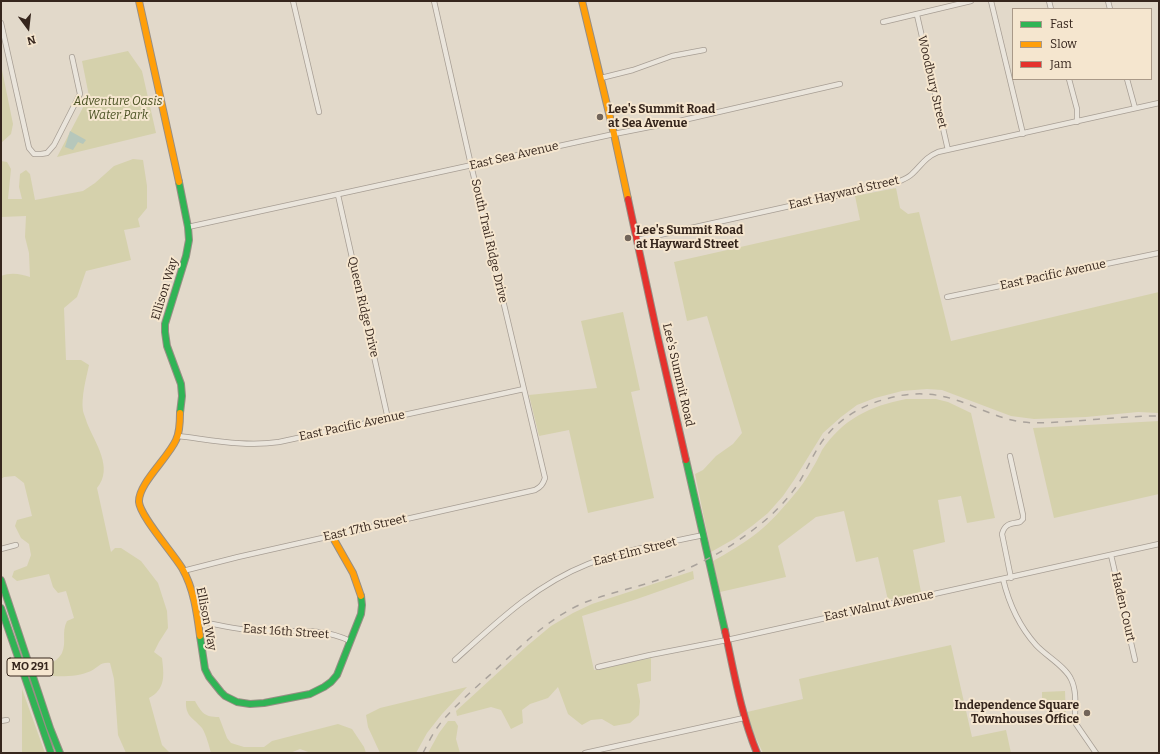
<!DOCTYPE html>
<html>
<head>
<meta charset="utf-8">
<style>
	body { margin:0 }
	#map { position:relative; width:1160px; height:754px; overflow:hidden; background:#e2d9ca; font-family:Bitter,serif }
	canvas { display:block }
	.frame { position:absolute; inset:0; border:2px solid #36261d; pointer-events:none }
	.legend { position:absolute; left:1012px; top:8px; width:140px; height:72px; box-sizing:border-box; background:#f5e6cf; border:1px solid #a99988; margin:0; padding:5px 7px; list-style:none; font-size:12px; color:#36261d }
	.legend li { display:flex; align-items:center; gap:8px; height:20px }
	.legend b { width:20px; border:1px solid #a99988 }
	.north { position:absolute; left:8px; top:8px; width:40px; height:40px; -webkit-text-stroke:3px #f5e6cf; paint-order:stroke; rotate:165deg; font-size:11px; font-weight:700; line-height:16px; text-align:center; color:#36261d }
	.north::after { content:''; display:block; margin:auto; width:14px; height:18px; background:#36261d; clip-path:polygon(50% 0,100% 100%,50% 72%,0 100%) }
</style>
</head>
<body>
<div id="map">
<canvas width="1160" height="754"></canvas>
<div class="frame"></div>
<ul class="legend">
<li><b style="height:5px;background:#30b455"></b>Fast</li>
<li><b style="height:5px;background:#ff9f0a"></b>Slow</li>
<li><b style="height:5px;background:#e5322d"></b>Jam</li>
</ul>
<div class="north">N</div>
</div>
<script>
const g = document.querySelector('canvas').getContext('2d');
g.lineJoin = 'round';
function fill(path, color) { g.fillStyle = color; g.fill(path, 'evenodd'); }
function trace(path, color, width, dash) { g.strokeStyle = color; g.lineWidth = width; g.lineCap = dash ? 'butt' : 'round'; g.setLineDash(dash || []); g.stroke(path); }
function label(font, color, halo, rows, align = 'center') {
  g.font = font + ' Bitter,serif'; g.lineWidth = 4; g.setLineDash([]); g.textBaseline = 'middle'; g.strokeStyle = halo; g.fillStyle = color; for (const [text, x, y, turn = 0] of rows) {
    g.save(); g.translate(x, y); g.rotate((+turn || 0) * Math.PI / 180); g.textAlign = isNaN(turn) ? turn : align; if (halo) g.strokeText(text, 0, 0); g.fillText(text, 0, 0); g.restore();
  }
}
const green = new Path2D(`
	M128,51L142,71L156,133L57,157L89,96L82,61Z
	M1,65L13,124L11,134L1,143Z
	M133,159L143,160L147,186V208L138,219L140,227L124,230L131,260L86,271L77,297L64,308L66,360H81L89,365C86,379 81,397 83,411C84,415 86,419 87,423C95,443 114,468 97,488L111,552L115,548H121L141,561L158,583L167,611L168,628L159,642L154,652L162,658C164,675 166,689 149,698L162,745L170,753H126L118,735L114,679L110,663C100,662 99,667 91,671C80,676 64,677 53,676L51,664C55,661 60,657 62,653C67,641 61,633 67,621L74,618L66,591L58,593L53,587L49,574L17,581L12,577L14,571L27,566L31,555L29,544L21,538L15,526L17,520L32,516L24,483L15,476L4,477L1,479V276C11,272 21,274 30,277L29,253L25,237L26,216L1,217V161L7,162L11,169L8,199H22L19,187L20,174L26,170L30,174L35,200L83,191L95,183L114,166Z
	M896,188L900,208L908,214L919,212L951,341L1159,292V413L1138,412L1086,417L1034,419L1011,416L942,390L927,389L902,391L875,398L857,405L841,417L823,433L794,480L783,496L768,513L752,526L734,539L711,552L695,474L703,470L716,456L733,444L742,433L707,316L687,321L674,262L860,220L855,196Z
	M623,312L640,390L631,392L654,498L588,513L569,430L539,436L529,395L597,388L581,321Z
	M906,399H936L948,402L971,413L995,518L967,523L961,496L938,500L945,542L913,550L921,592L888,600L878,557L856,562L844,511L816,517L778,546L786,577L720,592L713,561C729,552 743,544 757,533C770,523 782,509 793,496C800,488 807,478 812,469C816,463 819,456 822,450C843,419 870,406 906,399Z
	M1159,421V494L1054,518L1033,428Z
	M693,571L694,579L637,599L582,616L594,670L651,658V681L637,684L640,701L639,715L630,723L614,726L602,719L591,720L582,725L568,714L558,687L548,698L530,704L522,710L523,723L511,729L501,710L491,707L457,716L456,711L527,646L551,626L573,613L592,604Z
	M951,645L972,737L1006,730L1011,753H763L754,734L747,712L803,699L799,679Z
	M467,687L442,714L427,733L416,753H380L368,727L366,715L380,708Z
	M22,689L45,753H22Z
	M1065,691L1066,717H1059V706L1042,707V692Z
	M186,701H195C202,713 204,717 219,717L227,738L231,743L244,747H264L272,741L338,724L352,729L364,747L366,753H311L300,749L290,753H211C209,746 206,734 202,728C194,718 185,717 186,701Z
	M448,721H455L458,726L456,739L460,753H428L439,733Z`);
const water = new Path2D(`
	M70,131L86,140L83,144L78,142L73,150L65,147Z`);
const street = new Path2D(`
	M293,1L319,112
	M991,1L1023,134
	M1049,1L1051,9
	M1108,1L1110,9
	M917,15L948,150
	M883,22L971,1
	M1,23L29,148L34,154H41L47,153L54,145L80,94L72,57
	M601,78L633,70L672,56L704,50
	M1069,79L1077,109V122
	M1127,79L1135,108
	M338,195L388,419
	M188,227L614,134L675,122L840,84
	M637,240L898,182C902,180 908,178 912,174C922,165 924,158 938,152L1159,103
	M947,297L1159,253
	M178,436C212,440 245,447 279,442L524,389
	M1010,456L1023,515V519L1020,522C1011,524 1005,523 1002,534L1011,578
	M1,549L16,545
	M1111,555L1135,660
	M183,571L238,557L535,490C541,487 543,484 545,478L471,165L434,1
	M1003,579C1009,604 1019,626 1036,645C1046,656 1065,666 1071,679C1077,691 1075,706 1075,719L1076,724L1096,753
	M198,621C218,625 238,630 259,631C291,633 320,626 350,641
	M455,660C497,622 535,585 588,564C624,550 666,543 703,535
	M598,667L650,655L727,640L1159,544
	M1,721L7,720
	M585,753L744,718`);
const fast = new Path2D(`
	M179,182L188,227L189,240L186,256L165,324V332L167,346L181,384L182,396L180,413
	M686,460L725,631
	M1,580L50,728L60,753
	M1,608L51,753
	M200,636L205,669L209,677L221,692L225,696L237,702L250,704L264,703L310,694L324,687L331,682L337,675L361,614L362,605L361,596`);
const slow = new Path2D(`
	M139,1L179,182
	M582,1L614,134L628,199
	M180,413C180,422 180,432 176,440C168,458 138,484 139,502C140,516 173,553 182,568C194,589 197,613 200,636
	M332,536L353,573L361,596`);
const jam = new Path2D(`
	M628,199L658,338L686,460
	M725,631C734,672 741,714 757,753`);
const rail = new Path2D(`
	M423,753C429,741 435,729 444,719C458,703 475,688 491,674C520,647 549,617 586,602C609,593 634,588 658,580C694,568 728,550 758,526C774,514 789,498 800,481C807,469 812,457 819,446C834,422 859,406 886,399C909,392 933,392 956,400C978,407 999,419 1022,422C1040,424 1058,422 1075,421C1103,419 1131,416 1159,416`);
const markers = [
	[600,117,4,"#72655a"],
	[628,238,4,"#72655a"],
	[1087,713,4,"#72655a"]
];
const shields = [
	[30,667,46]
];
const shieldNames = [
	["MO 291",30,667]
];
const streetNames = [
	["Woodbury Street",932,82,77],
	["East Sea Avenue",514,156,-13],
	["East Hayward Street",844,193,-13],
	["South Trail Ridge Drive",489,241,77],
	["East Pacific Avenue",1053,275,-12],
	["Ellison Way",165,289,-73],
	["Queen Ridge Drive",363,307,77],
	["Lee's Summit Road",678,375,77],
	["East Pacific Avenue",352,426,-12],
	["East 17th Street",365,528,-13],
	["East Elm Street",635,552,-14],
	["East Walnut Avenue",879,606,-12],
	["Haden Court",1123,607,77],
	["Ellison Way",206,619,79],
	["East 16th Street",286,632,4]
];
const parkNames = [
	["Adventure Oasis",118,102],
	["Water Park",118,116]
];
const poiNames = [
	["Lee's Summit Road",608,110],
	["at Sea Avenue",608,124],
	["Lee's Summit Road",636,231],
	["at Hayward Street",636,245],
	["Independence Square",1079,706,"right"],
	["Townhouses Office",1079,720,"right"]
];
fill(green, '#d5d1ac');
fill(water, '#b6c7bb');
trace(street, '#a79e94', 6);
trace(fast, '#978e84', 8);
trace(slow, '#978e84', 8);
trace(jam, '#978e84', 8);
trace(street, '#eae5dc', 4.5);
trace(fast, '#30b455', 6);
trace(slow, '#ff9f0a', 6);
trace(jam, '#e5322d', 6);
trace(rail, '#aaa39c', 1.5, [7, 7]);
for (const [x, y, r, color] of markers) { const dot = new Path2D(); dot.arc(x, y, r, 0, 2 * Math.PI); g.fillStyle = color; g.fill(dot); trace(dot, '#f5e6cf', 1.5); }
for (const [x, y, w] of shields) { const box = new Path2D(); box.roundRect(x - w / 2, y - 9, w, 18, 3); g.fillStyle = '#f5e6cf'; g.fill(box); trace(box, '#36261d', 1); }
label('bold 11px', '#36261d', null, shieldNames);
label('12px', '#36261d', '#f5e6cf', streetNames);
label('italic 12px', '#4b5223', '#f5e6cf', parkNames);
label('bold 12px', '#36261d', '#f5e6cf', poiNames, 'left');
</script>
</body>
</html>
